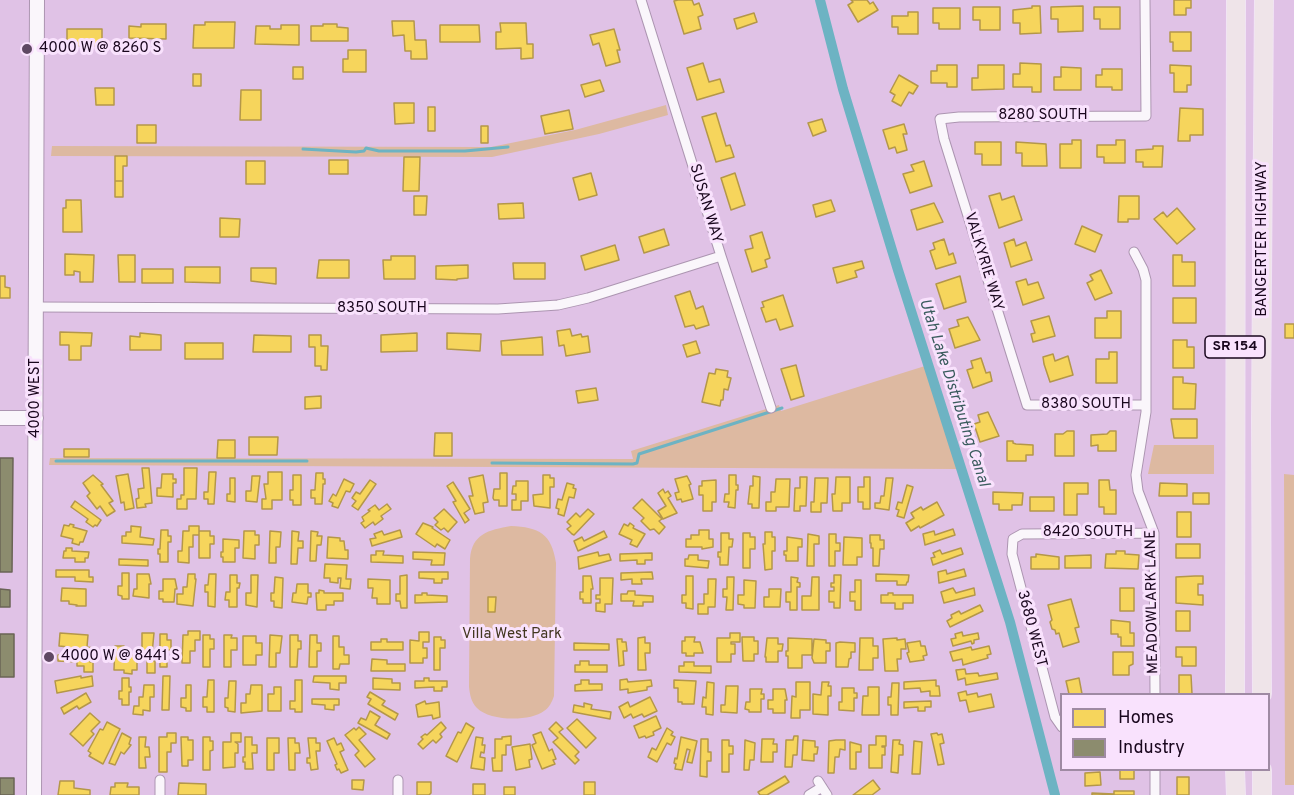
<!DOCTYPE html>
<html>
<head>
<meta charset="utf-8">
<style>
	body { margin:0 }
	#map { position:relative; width:1294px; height:795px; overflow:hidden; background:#e0c2e6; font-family:Overpass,sans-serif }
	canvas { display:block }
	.legend { position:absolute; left:1060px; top:693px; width:210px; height:78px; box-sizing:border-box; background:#f9e2fd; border:2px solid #9f8aa3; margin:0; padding:8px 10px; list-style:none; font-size:18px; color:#19061d }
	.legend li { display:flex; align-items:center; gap:12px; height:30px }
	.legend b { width:30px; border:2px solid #9f8aa3 }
</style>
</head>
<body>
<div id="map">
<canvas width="1294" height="795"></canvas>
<ul class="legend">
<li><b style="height:16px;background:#f6d55c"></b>Homes</li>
<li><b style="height:16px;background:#8c8c6e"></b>Industry</li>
</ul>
</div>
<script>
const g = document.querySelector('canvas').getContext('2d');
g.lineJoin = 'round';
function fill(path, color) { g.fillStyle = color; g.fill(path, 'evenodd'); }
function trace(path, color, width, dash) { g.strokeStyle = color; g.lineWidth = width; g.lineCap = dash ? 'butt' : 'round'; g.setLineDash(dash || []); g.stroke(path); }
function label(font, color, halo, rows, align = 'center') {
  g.font = font + ' Overpass,sans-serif'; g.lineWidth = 6; g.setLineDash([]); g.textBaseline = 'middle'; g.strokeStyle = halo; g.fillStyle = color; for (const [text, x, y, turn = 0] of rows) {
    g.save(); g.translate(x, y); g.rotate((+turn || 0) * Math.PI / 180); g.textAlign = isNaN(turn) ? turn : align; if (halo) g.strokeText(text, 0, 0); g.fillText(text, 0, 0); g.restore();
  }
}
const green = new Path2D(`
	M666,105L668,115L599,134L492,157L51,156L52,146L491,147L575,130Z
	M925,366L957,469L49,465L50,458L633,459L631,451L779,405L781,411Z
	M1154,445H1214V474H1148Z
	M1284,474L1294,475V785H1285Z
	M511,526C539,527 552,534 556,563L554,696C552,702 549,708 544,711C530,722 489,721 477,708C471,702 470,695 469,687L470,559C472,534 488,530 511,526Z`);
const homes = new Path2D(`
	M678,0H692L694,5L699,3L703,15L698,17L701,29L684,34L674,1Z
	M851,0H867L870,4L873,2L878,10L858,22L848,5L853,2Z
	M1174,0H1191V8H1186V15H1174Z
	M1032,6H1040L1041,33L1020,34V23H1013V10L1032,8Z
	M1083,6V31L1058,32V19H1051V7Z
	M973,7H1000V30H980V20H973Z
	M1094,7H1120V29H1100V19H1094Z
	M933,8H960V29H939V23H933Z
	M908,12H918V34H898V27H892V16H908Z
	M754,13L757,22L737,29L734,19Z
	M392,21H414L415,40H426L427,59H411V51H405L404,35L393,36Z
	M205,22H235L234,48H193L194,25H205Z
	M500,23H526L527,44H533V58L521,59V48L496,49V32H501Z
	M141,24H166V39L129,38V26L141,27Z
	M323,24H337V27L348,28V41H311V26H323Z
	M281,25H299V45L255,44L256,26H270V29H281Z
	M440,25H479L480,42H440Z
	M67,29H102V46H67Z
	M614,29L620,50H617L620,62L606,66L599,43L593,45L590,35Z
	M1170,32H1191V51H1173V42H1170Z
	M348,50H366V72H343V59H348Z
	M703,63L709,82L720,79L724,92L697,100L687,68Z
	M1020,63L1041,64V92H1032V87H1013V74H1020Z
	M937,65H957V87H947V83H931V71H937Z
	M978,65H1004V89L972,90V78H978Z
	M1170,65L1191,66V85H1187V92H1174V73H1170Z
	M293,67H303V79H293Z
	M1061,67L1081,68V90H1054V77H1061Z
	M1102,69H1122V90H1112V87H1096V75H1102Z
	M193,74H201V86H193Z
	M899,75L918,86L913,94L909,92L901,106L892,101L895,95L890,92Z
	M600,80L604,91L585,97L581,85Z
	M95,88H114V105H96Z
	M241,90H261V120H240Z
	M394,103H414V123L395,124Z
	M428,107H435V131H428Z
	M1180,108L1203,109V135H1190V141H1178Z
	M569,110L573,129L545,134L541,116Z
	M716,113L726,146L730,145L734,157L716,162L702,117Z
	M822,119L826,131L813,136L808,123Z
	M904,124L907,134H903L907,150L897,153L895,147L889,149L883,130Z
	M137,125H156V143H137Z
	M481,126H488V143H481Z
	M1072,140H1081V168H1060V144H1072Z
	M1116,140H1125V163H1104V157H1097V145H1116Z
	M975,142H1001V165H982V154H975Z
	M1016,142L1046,144L1047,166H1022V153H1016Z
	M1153,146H1163L1162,167H1143V162H1136V150L1153,149Z
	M115,156H127V166H123V181H115Z
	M404,157H420L419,191H403Z
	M329,160H348V174H329Z
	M246,161H265V184H246Z
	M924,161L932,186L910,193L903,174L914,171L911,165Z
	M591,173L597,195L579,200L573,178Z
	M735,173L745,205L731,210L721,178Z
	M115,181H123V197H115Z
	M1000,193L1002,200L1014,196L1022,220L999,228L989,196Z
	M414,196H427L426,215H414Z
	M1119,196H1139V219H1128V222H1118Z
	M66,200H81L82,232H63V208H66Z
	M831,200L835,211L816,217L813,205Z
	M523,203L524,218L499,219L498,204Z
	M934,203L943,222L917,230L911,210Z
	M1177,208L1195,229L1177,244L1154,219L1163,212L1167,217Z
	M220,218L240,219L239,237H220Z
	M1082,226L1102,235L1095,252L1075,244Z
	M664,229L669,245L644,253L639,237Z
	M762,232L770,258L765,260L767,267L752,272L745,250L753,248L750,236Z
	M944,239L949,255L953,253L956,263L936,269L930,251L935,249L933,243Z
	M1014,239L1016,246L1026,242L1032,260L1011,267L1004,243Z
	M615,245L619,260L585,270L581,256Z
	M65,254L94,255L93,282H80V272L74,271V275H65Z
	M118,255H135V282H119Z
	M1173,255H1182V262H1195V286H1173Z
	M391,256H415V279H384L383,260H391Z
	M319,260H349V278H317Z
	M862,261L864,268L855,271L857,277L837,283L833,268Z
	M513,263H545V279H514Z
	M468,265V278L457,279V280L436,279V266Z
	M185,267H220V283L185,282Z
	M251,268H276V284L251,281Z
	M142,269H173V283H142Z
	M1101,270L1112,293L1095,300L1087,283L1093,280L1090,275Z
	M0,276H5V287L10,288V298H0Z
	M960,276L966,302L944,309L936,284Z
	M1026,279L1028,285L1038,282L1044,298L1023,305L1016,282Z
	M690,291L696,309L703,306L709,325L696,329L694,325L685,327L675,296Z
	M783,295L793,326L780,330L776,319L766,322L761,308L764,307L762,302Z
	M1173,298H1196V323H1173Z
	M1107,311H1121V338H1095V318H1107Z
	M1049,316L1055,336L1033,342L1031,334L1035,333L1031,321Z
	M968,317L980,340L955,348L949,329L959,326L957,320Z
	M1285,324H1294V338H1285Z
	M570,329L572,336L581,334L582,337L588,336L590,352L566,356L564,345L559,346L557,331Z
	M60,332L92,333L91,346H81V360H69V345H60Z
	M140,333L161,335V350H130V336L140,337Z
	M417,333V351L381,352V335Z
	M447,333L481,334L480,351L447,349Z
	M254,335L291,336V352H253Z
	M309,335H321V346H328L327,370H321V366H315V347H309Z
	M542,337L543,355H502L501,341Z
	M1173,340H1187V347H1194V368H1173Z
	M696,341L700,353L687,357L683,345Z
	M185,343H223V359H185Z
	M1109,352H1117V383H1096V359H1109Z
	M1053,354L1055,361L1068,356L1073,375L1050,382L1044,364L1043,357Z
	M981,358L986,373L990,372L992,381L973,388L967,370L973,368L971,361Z
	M796,365L804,396L791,400L781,369Z
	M716,369L728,371L727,377L731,378L728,390L724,389L723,400H721L720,406L702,402L709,373L715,374Z
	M1173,377H1183V383L1196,384L1195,409H1173Z
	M596,388L598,400L578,403L576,391Z
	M321,396V408L305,409V397Z
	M988,412L999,436L980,442L974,424L980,422L978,415Z
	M1171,419H1197V438H1174Z
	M1067,431H1074V456H1055V434H1063Z
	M1110,431H1116V451H1098V445L1091,446V435L1107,434Z
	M435,433H452V456H434Z
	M249,437H278L277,455H249Z
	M218,440H235V458H217Z
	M1007,441H1013V443L1016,444L1033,445V455H1026V461H1007Z
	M64,449H89V457H64Z
	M142,468H149L152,503L145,504L146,507L137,508L136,499L139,498L138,489L144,488Z
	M184,468H197L196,499H187V509H177V499H181V495H184Z
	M209,472H216L214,504H208V499H204V492H208Z
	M268,472H282V500H272V509H262V499H266L264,484H268Z
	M316,473H323V479H325V484H323L322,504H315V498H311V490H315Z
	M500,473H507V506H499V500H494L493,498L494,489H500Z
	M128,474L134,508L125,510L124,502L121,503L116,476Z
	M162,474H173V479H176V483H173V497L157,496V488H161Z
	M93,475L103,484L101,485L113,501L109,503L115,511L107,516L100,506L97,509L87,496L90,493L83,483Z
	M293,475H301V505H293V500H290V490H293Z
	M483,475L488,502L483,503L484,512L475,514L469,496H473L469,478Z
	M543,475H550V478H554V487H550V508L534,506L533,495L543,494Z
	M729,475H736V485H738V490H736L735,508L728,507L729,502H724L725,494H729Z
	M252,476H260L257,502L246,501V491H251Z
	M687,476L691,484L689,485L693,499L682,502L681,499L677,500L675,493L679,492L675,479Z
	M753,476L760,477L759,508H752V504H748L750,486H753Z
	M800,477H807L806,506H800V511H794L795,488H800Z
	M836,477H850V503H842V511H833L832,494H835Z
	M864,477H870V509H863V502H858V487H864Z
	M230,478H235V502L227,501V494H230Z
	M815,478H828L827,503H821V512H811V502H814Z
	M886,478H893L889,510L875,508V503H880L881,496H884Z
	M344,479L354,484L350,492L346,491L338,508L332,506L333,503L329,501L333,494L336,496Z
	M776,479H790L789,507H776V511H766V502H771V492H775Z
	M370,480L376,484L358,510L352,506L356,501L352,498L356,492L360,494Z
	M716,480V502H712V511H703V495H699V486H702V481Z
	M1099,480H1109L1110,490H1116V514H1104V507H1099Z
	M516,481H528V501H521V510H512V500H516V494H512L513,486H516Z
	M453,482L470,509L464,513L469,520L465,523L453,502L456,501L447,486Z
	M567,483L574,485L573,488L576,489L574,498L569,497L564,516L558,514L559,509L556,508L558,499L562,500Z
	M1064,483H1088V494H1077V515H1064Z
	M1160,483L1187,484V496H1159Z
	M907,485L913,487L904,518L897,516L899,510L896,509L898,502L902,503Z
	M663,489L665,493L668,491L671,496L668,498L677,513L663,519L658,511L666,506L658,493Z
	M993,492L1023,493L1022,505H1012V510H999V504H993Z
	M1193,493H1209V504H1193Z
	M1030,497H1054V511H1030Z
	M642,499L662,519L659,521L665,527L659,534L654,529L650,530L641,521L644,518L633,508Z
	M75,501L101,520L97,526L95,525L93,527L86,522L88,519L71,507Z
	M937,502L944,515L920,528L919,526L911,531L906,523L914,518L911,513L921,507L923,510Z
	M387,504L391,509L381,516L383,519L375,525L373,522L365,528L361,523L364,521L362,517L370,511L368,510L375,505L379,510Z
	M444,509L457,522L448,532L444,528L441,530L435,525L438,522L434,518Z
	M588,509L594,514L574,535L572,534L567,529L571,526L567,522L576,513L580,517Z
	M1177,512H1191V537H1177Z
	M423,523L433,527L432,528L450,540L445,549L437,544L435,547L416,534Z
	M630,523L634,526L633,528L645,534L637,547L630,544L632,540L619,534L624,524L628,526Z
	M70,524L74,525L73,527L87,531L83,542H80L79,545L72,543L73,539L61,536L64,525L69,526Z
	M131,526L141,527L140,537L154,539L153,545L122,543V536H126V532H131Z
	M189,526H199V535H193V547H189V563L178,562V551H182L183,531H189Z
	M953,529L955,535L925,545L923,534L934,531L935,535Z
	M161,530H168V536H171V542H168V562H160V554H158V549H160Z
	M400,530L402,537L372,546L370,539L376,538L374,534L382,531L384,535Z
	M699,530H709V539H713V547L702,549V547H686V539H691V535H699Z
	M199,531H210V536H214V544H210V558H199Z
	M244,531H255V535H259V545H255V559L243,558Z
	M270,531L281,532L280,547H276V563H269Z
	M292,531L299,532L298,541H303V548H298L297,564H291Z
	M311,531L318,532L317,536H322L321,545H317L316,561H310Z
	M604,531L607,537L578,551L574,541L582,537L584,541Z
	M765,532H772V537H775V551H772V569L765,570L763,544H765Z
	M721,533H729V539H733L732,547H729L728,565H720V557H718V552H721Z
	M743,533H750V537H755V549H750V568H743Z
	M808,534L819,536V544H814V566H807Z
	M829,534H836V543H840V551H835V566H829Z
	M870,535H880V540H884V549H880L879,566H873V548H871V543H870Z
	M328,537L340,538V541H344L345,550H348V559L327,558Z
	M787,537L802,539V547H798V561H786V555H784V551H787Z
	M844,537L862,538V557H857V565H843Z
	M223,539L239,540V548H235V562H223V557H221V552H223Z
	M1176,544H1200V558H1176Z
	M66,548H72V551L89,552L88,558H85V562H75V558H63L64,551H66Z
	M961,548L963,554L933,565L931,558L935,557L933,553L940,550L942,554Z
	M376,551H384L383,555L403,556V563L371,562V555H376Z
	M1116,551H1125V554L1139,555L1138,569L1105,568L1106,554H1116Z
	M413,552L445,553L444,565H431L432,560L413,559Z
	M598,552L599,556L609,554L611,560L579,569L578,557Z
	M652,553V560H645V564H637V560L620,561V554Z
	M1036,554L1059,557V569H1031V557H1036Z
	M689,555H698V560L709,561L708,568L685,566V559H688Z
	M1091,555V568H1065V556Z
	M119,559L148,560V566L119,565Z
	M325,564L347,565L346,579H351L350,589L340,588L341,578H338V583L330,582V578H324Z
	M964,569L966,576L939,583L938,572L946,570L947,574Z
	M56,570H89V577H93V582L75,581V577H56Z
	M419,572H448V579H442V583H434V579L419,578Z
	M652,572L653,579H641L642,584H632V579L621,580V573Z
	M122,573H129V599H122V596L118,595V586H122Z
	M137,574H149L151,584H149V598L133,596L134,589H137Z
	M188,574H195V579H196L193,606L177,604V594H183V587H187Z
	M209,574H216L215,607L208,606V592H205V585H208Z
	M876,574L909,575L908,582H907L906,585H897V581H876Z
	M230,575H237V583H240L239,588H237V607H229V600H225L226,592H230Z
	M251,575H258L257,607L246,605V593H251Z
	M407,575V608H401L400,601H396V594H400V576Z
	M834,575H841L840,608H834V602H829V591H834V587H831V583H834Z
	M583,576H591L593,589H591V603H583V599H580V592H583Z
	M686,576H693V609L686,608V603H682V595H686Z
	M1195,576H1203V584H1198V595H1203V605L1176,603V577Z
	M275,577L283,578L282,608L274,607V601H271V593H274Z
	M727,577H734L733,610H726L727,597H723V589H727Z
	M791,577L798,578L797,582L800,583V587H797V610H790V602H786V592H791Z
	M812,577H819V610H802V596H811Z
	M600,578H613L612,604H605V612L596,611V603H600V599H596V595H600Z
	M163,579H175L177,589H175L174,602H163V599H159V591H163Z
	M368,579L390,580V604H377V598H372L373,588H368Z
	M708,579H716L715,607H708V614H698V604H704V594H708Z
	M744,580L756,581L755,608H744V605L738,604V595H744Z
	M855,580H861V610H855V601H850V592H855Z
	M297,584H308V593H311V597H308L307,604L292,602L293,593H296Z
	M62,588L86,589V606H76L77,605L69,604V601H61Z
	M953,588L956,593L974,588L975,595L944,603L941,592Z
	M1120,588H1134V611H1120Z
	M769,589H781L780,607H764V597H769Z
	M319,590L324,591V593H343V601H334V605H326V610H317L316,593H319Z
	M628,591H635V595L653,596V602H643V606H633L634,601H621V594H627Z
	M422,593H427V595L447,596V602L415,603V595H422Z
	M888,593H893V595H913V603H903V609H895V603H881V595H888Z
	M488,597H496L495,612H488Z
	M1071,599L1079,627L1075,628L1079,642L1063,647L1059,633L1056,634L1055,630L1052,629L1050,622L1052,620L1048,605Z
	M980,605L983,611L950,627L947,621L952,618L951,615L959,611L961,614Z
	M1176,611H1190V631H1176Z
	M1111,620L1130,622V633H1134V646H1121V637H1118V634H1111Z
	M188,631H200V640H195V651H190V663H182L183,635H188Z
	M419,632H429V642H423V648H427V658H423V663H410V640L419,641Z
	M962,632L963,636L978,633L979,639L974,640V643L972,644L971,641L953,646L951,639L956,638L955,634Z
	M60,633L88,635L87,647L93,648V652L69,651V647L59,646Z
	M142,633H154L152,654H149V651H142Z
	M730,633H740V642H731V644H735V654H731V662H717V638H730Z
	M160,634H167V640H171V650H167V667H160Z
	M203,635H210V639H214V649H210V667H203Z
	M224,635H232L231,638H237V650H231V667H224Z
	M270,635L282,636L280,653H276V667H269Z
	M290,635H298V641H301V649H298L297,667H290Z
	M310,635H317V643H321V651H317V667H309Z
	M243,636H256V643H262V655H256V665H243Z
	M333,636H339V647H344V655H349V664H340L339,669H333Z
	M434,637H441V640H445V648H440V670H434Z
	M645,637V643H650V653H645L646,670H638V638Z
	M685,637H695L694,642H700L703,653H694V656H686V653H682V641H685Z
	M742,637H754V641H758V654H754V661H743Z
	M767,638H778V644H783L782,651H778V662H766V657H765Z
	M788,638L812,639V655H802V668H788V656H786V651H788Z
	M860,638H873V646H878V658H873V670H859Z
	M897,638V640L905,639L906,649H901V659H897L898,671H885L883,639Z
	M381,639H387V642H403V650H371V642H381Z
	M617,639H622V642H626L627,651H623L624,665L619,666Z
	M814,639L826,640V643H830V651H826V663H814L812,658Z
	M920,641L921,646H925L927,655L923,656L924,660L910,662L907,653L909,652L907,643Z
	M840,642L855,643V652H851V658L849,659L848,667H836V643Z
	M574,643L609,644V650H574Z
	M115,646H124V655H135V659H137V670H132V674L124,673V670H114Z
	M989,646L991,654L987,655L988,658L963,665L962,659L953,661L950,652L971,647L972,650Z
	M1176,647H1196V666H1182V657H1176Z
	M1113,652H1133V664L1129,666V675H1113Z
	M58,655L90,656V662H93V672H84V666H77V662L58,661Z
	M372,659L387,660V664H405V671H371Z
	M147,661H155V673H147Z
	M580,661H589V665H607V672H575V665H580Z
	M684,662H694V666H711V673L679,672V666H684Z
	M965,669L966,674L978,673L979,676L997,673L998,679L966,685L965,678L958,680L956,670Z
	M1179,675H1191L1192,694H1179Z
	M81,676V678L92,676L93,686L57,693L55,681Z
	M163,676H170L169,710H162Z
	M314,676H346V683H339V690L330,689V683L313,682Z
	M122,678H129V687H131V692H129V705H122V699H119V691H122Z
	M373,678L392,679V683H400V690L373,689Z
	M424,678H429V681H447V687H442V691H434V687L415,688V681H424Z
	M1079,678L1082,694H1069L1066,681Z
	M627,679L628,682L651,680L652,686L647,687V690L628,693V689L620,690V680Z
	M208,680H214V712H207V707H203V697H207Z
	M295,680H302V712H295V709H290V701H295Z
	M581,680H589V684H602V690L575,691V685L581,684Z
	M674,680L696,681L694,704H682V702H678V688H674Z
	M936,680V686H939L940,696H930V691L921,692L920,688L904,689V682Z
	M229,681H236L235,712L228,711V708L225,707V698H228Z
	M707,682L714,683L713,715L706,714V707H702L703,697L706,698Z
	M796,682H810V710H800V718H791L792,696L796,697Z
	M822,682H829L828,686H831V696H828V715L813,714V694L821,695Z
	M892,683H899L898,715H891V705H888V697H891Z
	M144,685H154V697H150V711L143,710V715L133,714L134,706H139V697H143Z
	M186,685H191V711H186V708L181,707V698H186Z
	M251,685H262V711L241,713V703H246V694H250Z
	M726,686H738L737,713L721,712V705H725Z
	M274,687H281V711H268V694H274Z
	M868,687H879V715H862L863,696H868Z
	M842,688H854V693H857V698H854V711L839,710V702H842Z
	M750,689H762L761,694H764V699H761V712H749V710L745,709L746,702H750Z
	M773,689H785L787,700H785V713H773V709H768V700H773Z
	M966,691L967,695L977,693L978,697L991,694L994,707L969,712L966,700L960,701L958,693Z
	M370,692L385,701L382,705L398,714L395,720L368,704L371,699L367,697Z
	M86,693L91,702L79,709L77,706L64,714L61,708Z
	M650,697L657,711L644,717L642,714L633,718L631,714L624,718L619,707L628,702L630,707Z
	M312,699H339V705H334V710L325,709V705L312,704Z
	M425,701L426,704L439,702L440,717L433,719L432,715L418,717L416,705Z
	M931,701V707H925V711H918V707L904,708V702Z
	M584,703L592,705L591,709L611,712L610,719L573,712L574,705L584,707Z
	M370,711L380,717L375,725L390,734L387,739L358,723L361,718L366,720Z
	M90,713L100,722L91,731L94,734L83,746L70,734Z
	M656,716L661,728L653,732L654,735L646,738L645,736L639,738L634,726Z
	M577,719L596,738L586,748L567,728Z
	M107,722L120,729L103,764L89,756L91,753L88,751L100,729L103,730Z
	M441,722L446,728L440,734L442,737L436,743L433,740L423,749L418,744L423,739L421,737L425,734L427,735Z
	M556,722L563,729L559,732L579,752L575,756L579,760L575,764L553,742L558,738L549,729Z
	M466,723L474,728L457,762L446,756L458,732L461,733Z
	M359,727L366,734L359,740L375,759L365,767L355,755L359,751L345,735L354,728L356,730Z
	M667,728L673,732L671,735L675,737L671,745L667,743L657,762L648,757L652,748L656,750Z
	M541,732L549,751L552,749L556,759L553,760L555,764L542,769L532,745L536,743L533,735Z
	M122,733L131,738L129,744L131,745L124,754L121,752L115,765L109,763Z
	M167,733H176V743H171V752H167V772H159V737H167Z
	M231,733H241V742H235L238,744V753H235V767L223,768V742H231Z
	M937,733L938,735L942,734L944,743L940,744L944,764L938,765L931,734Z
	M511,736V745H506V755H502V771H493L492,758H495V739H502V737Z
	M794,736H798L797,755H793L792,767H785L786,740H793Z
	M876,736H886V746H882V747H885V755H882V768H869V745H876Z
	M139,737H146L145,747H149L150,757H145L146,768H139Z
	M181,737H188V740H193V760H188V766H182Z
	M203,737H210V741H213V750L210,751V770H203Z
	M245,737H252V745H257V753H252L253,769H245V762H243V757H245Z
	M476,737L483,738L482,745H485L484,753L481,752L480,757L485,758L484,770L471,768Z
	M681,737L697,741L692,763L687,762L690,750L687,749L682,770L675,769L676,764L674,763L675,758L677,759Z
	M267,738H279V753H274V770H267Z
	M288,738H295V743H299L300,753H295V770H289Z
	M308,738H316V743H320V751H316L318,769L311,770L310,763H307V758H310Z
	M334,738L337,745L341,743L344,750L340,752L348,770L341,773L339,769L337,770L335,765L337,764L327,741Z
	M701,739H708V752H711V761H707V777L700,776Z
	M762,739H774L773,744H777V752H773V762H761Z
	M722,740H729V746H733V754H729V772H722Z
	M745,740L755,743L754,760H750L749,770H744Z
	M803,740L815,741V747H818L817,754H814V761L802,760Z
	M836,740H845V750L840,749L839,757H835L834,773H828L829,741Z
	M893,740H900L899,744L903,745V755H899L898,773L891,772Z
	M914,741L922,742L920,774H912Z
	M850,742L861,745V752H856V769H850Z
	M530,744L532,759L529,760L530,767L516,770L512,747Z
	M1120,770H1134V779H1120Z
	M1100,772L1101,785L1085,786V773Z
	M785,776L789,782L767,795H760L758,792Z
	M1177,777H1189V795H1177Z
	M352,780H364L363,790L352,789Z
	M873,780L880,789L872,795H853Z
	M60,781H74V788L90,790V795H58Z
	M417,782H431V793L429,795H417Z
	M584,782H595V795H584Z
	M115,783H128L127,787H139V795H110L111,787H115Z
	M179,783L206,784V795H178Z
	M473,784H485V795H473Z
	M504,787H515V795H504Z
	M1114,791H1134V795H1092V793L1114,794Z`);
const industry = new Path2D(`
	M0,458H13L12,572H0Z
	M0,589L10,590V607H0Z
	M0,634H14V677H0Z
	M0,778H14V795H0Z`);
const stream = new Path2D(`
	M303,149L356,152L364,151L366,148L379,151H465L508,147
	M56,461H307
	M492,463L633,464L637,463L639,454L782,408`);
const canal = new Path2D(`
	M820,0L843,89L898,270L1010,622L1055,795`);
const street = new Path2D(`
	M641,0L721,256L771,408
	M1145,0L1146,116L959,117L940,119L944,139L1027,405H1146
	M1134,252L1143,269L1146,280V412L1136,475L1138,491L1154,533L1155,694
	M36,307L498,309L558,305L588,298L721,256
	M1062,727L1055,717L1050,698L1012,554L1013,539L1022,534L1154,533
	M1155,770V795
	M818,781L827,795
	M160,795V780
	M398,795V780
	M809,795L822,787`);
const secondary = new Path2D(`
	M0,418H36
	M34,795L37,0`);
const highway = new Path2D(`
	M1235,694L1236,0
	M1262,694L1261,420L1264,0
	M1235,770L1236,795
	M1262,770V795`);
const markers = [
	[27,49,6,"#5f4863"],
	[49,657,6,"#5f4863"]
];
const shields = [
	[1235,347,60]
];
const shieldNames = [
	["SR 154",1235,347]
];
const poiNames = [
	["4000 W @ 8260 S",39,49],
	["4000 W @ 8441 S",61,657]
];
const streetNames = [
	["8280 SOUTH",1043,116],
	["SUSAN WAY",705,204,73],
	["BANGERTER HIGHWAY",1263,239,-90],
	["VALKYRIE WAY",983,262,73],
	["8350 SOUTH",382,309],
	["4000 WEST",36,398,-90],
	["8380 SOUTH",1086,405],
	["8420 SOUTH",1088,533],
	["MEADOWLARK LANE",1153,602,-91],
	["3680 WEST",1031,629,75]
];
const parkNames = [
	["Villa West Park",512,635]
];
const waterNames = [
	["Utah Lake Distributing Canal",953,393,72]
];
fill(green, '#ddb9a1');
fill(homes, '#f6d55c');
trace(homes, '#b49749', 1.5);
fill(industry, '#8c8c6e');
trace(industry, '#6a6456', 1.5);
trace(stream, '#6db3c3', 3);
trace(canal, '#6db3c3', 10);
trace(street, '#ac95b1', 11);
trace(secondary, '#ac95b1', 16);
trace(highway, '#f1e4f4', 20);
trace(street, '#faf6fb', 9);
trace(secondary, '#faf6fb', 14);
trace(highway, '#efe4e9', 18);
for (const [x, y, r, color] of markers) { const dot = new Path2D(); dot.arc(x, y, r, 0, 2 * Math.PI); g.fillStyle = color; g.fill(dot); trace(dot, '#f9e2fd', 2); }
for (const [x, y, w] of shields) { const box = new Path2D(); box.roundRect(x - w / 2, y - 11, w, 22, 4.5); g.fillStyle = '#f9e2fd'; g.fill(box); trace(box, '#19061d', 1.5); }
label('bold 14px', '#19061d', null, shieldNames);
label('15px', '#19061d', '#f9e2fd', poiNames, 'left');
label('15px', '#19061d', '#f9e2fd', streetNames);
label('15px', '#423620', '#f9e2fd', parkNames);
label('italic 16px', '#3b5c5e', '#f9e2fd', waterNames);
</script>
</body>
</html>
